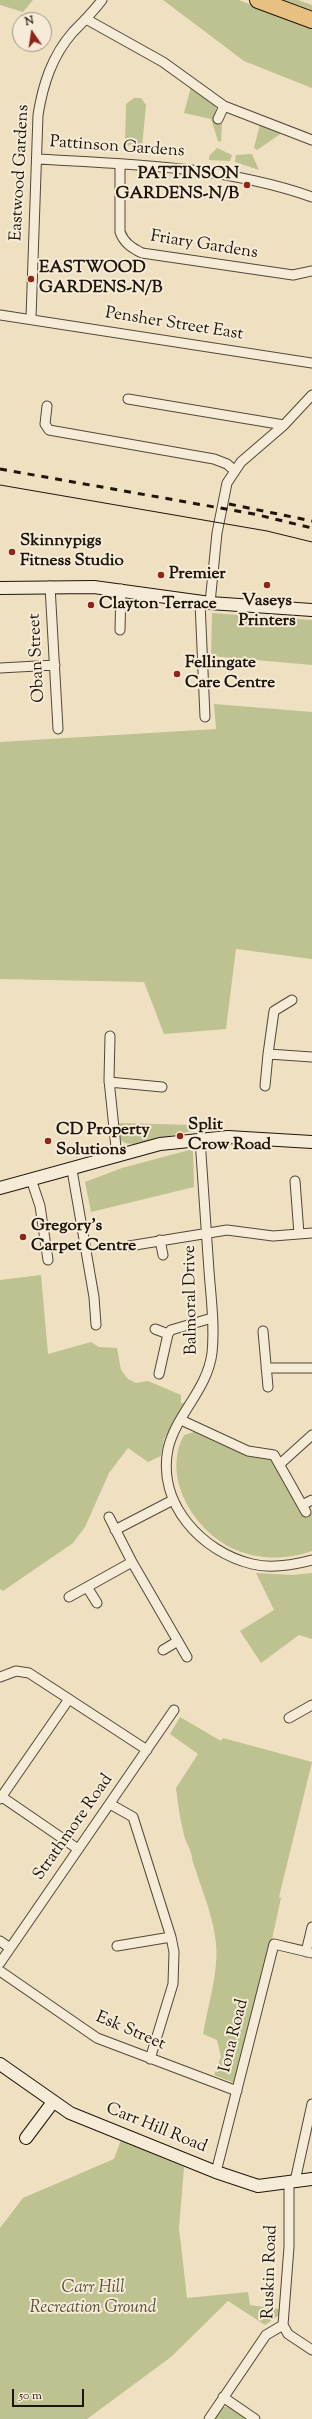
<!DOCTYPE html>
<html>
<head>
<meta charset="utf-8">
<style>
	body { margin:0 }
	#map { position:relative; width:312px; height:2419px; overflow:hidden; background:#efe0c2; font-family:"Sorts Mill Goudy",serif }
	canvas { display:block }
	.north { position:absolute; left:12px; top:12px; width:40px; height:40px; box-sizing:border-box; background:#f5ebd7; border:1px solid #9f9586; border-radius:50%; rotate:347deg; font-size:11px; font-weight:700; line-height:16px; text-align:center; color:#1e150c }
	.north::after { content:''; display:block; margin:auto; width:14px; height:18px; background:#8f2418; clip-path:polygon(50% 0,100% 100%,50% 72%,0 100%) }
	.scale { position:absolute; left:12px; top:2389px; width:72px; height:18px; box-sizing:border-box; border:2px solid #1e150c; border-top:0; padding-left:5px; font-size:12px; line-height:14px; white-space:nowrap; color:#1e150c; -webkit-text-stroke:3px #f5ebd7; paint-order:stroke }
</style>
</head>
<body>
<div id="map">
<canvas width="312" height="2419"></canvas>
<div class="north">N</div>
<div class="scale">50 m</div>
</div>
<script>
const g = document.querySelector('canvas').getContext('2d');
g.lineJoin = 'round';
function fill(path, color) { g.fillStyle = color; g.fill(path, 'evenodd'); }
function trace(path, color, width, dash) { g.strokeStyle = color; g.lineWidth = width; g.lineCap = dash ? 'butt' : 'round'; g.setLineDash(dash || []); g.stroke(path); }
function label(font, color, halo, rows, align = 'center') {
  g.font = font + ' "Sorts Mill Goudy",serif'; g.lineWidth = 4; g.setLineDash([]); g.textBaseline = 'middle'; g.strokeStyle = halo; g.fillStyle = color; for (const [text, x, y, turn = 0] of rows) {
    g.save(); g.translate(x, y); g.rotate((+turn || 0) * Math.PI / 180); g.textAlign = isNaN(turn) ? turn : align; if (halo) g.strokeText(text, 0, 0); g.fillText(text, 0, 0); g.restore();
  }
}
const green = new Path2D(`
	M0,0H33L23,12L0,5Z
	M163,0H239L312,29V88L244,61Z
	M284,0H298L312,5V11Z
	M191,87L215,103L216,110L213,119L222,123L221,142L218,141L211,119L184,113Z
	M134,98H141L146,105L142,147L125,145L126,104Z
	M260,124L282,133L257,150L254,148Z
	M217,148L232,155L230,161L209,160V156Z
	M252,154L259,170L235,162L236,155Z
	M212,613L312,620V665L211,656Z
	M214,704L312,712V959L236,949L226,1029L164,1034L144,982L0,979V742L216,729Z
	M119,1123L196,1125V1130L133,1144L125,1143L119,1139Z
	M193,1149L194,1187L91,1212L85,1182L122,1168Z
	M41,1275L48,1354L91,1342L99,1347L117,1348L121,1370L128,1379L136,1383L148,1381L181,1395V1403H187L164,1439L161,1456L148,1462L128,1448L109,1473L85,1527L73,1543L3,1591L0,1589V1280Z
	M194,1432L245,1455L272,1458L304,1516L311,1512L312,1514V1551C288,1560 258,1560 234,1549C194,1531 161,1477 184,1435Z
	M256,1573L293,1575L312,1573V1639L299,1635L261,1663L240,1631L274,1610Z
	M180,1717L221,1741L223,1738L312,1762L279,1897L281,1898L240,2085L214,2075L221,2057L217,2040L203,2034C207,2011 214,1987 216,1964C220,1929 202,1892 192,1859C192,1850 186,1844 184,1835C180,1820 178,1804 176,1788L198,1754L170,1734Z
	M121,2140L184,2167L179,2228L187,2298L248,2292L250,2305L279,2309V2315L265,2325L228,2301L171,2357L87,2419H0V2228L23,2198L114,2159Z
	M229,2406L248,2419H214L221,2408Z`);
const street = new Path2D(`
	M86,19L163,62L224,106L312,140
	M218,119L224,106
	M37,159C129,164 224,166 312,197
	M120,164V232C124,243 132,248 142,253L293,275L312,271
	M0,315L312,363
	M31,318L38,115C43,84 52,56 73,32C83,22 93,12 102,0
	M128,399L284,425
	M47,406L45,424L49,430L214,459L227,464L235,471
	M50,586L58,729
	M200,602L205,717
	M210,603L217,533L227,483L241,462L284,425L312,395
	M120,630L121,589
	M0,668L55,665
	M292,1000L274,1011L268,1054L312,1057
	M110,1036L109,1080L117,1157
	M109,1082L162,1087
	M265,1086L268,1054
	M200,1139C203,1183 206,1227 209,1271C211,1298 215,1326 212,1353C207,1391 176,1414 168,1449C157,1504 202,1552 252,1564C272,1569 293,1565 312,1560
	M72,1170L94,1297L96,1325
	M31,1179L40,1206L48,1260
	M295,1181L299,1234
	M160,1240L163,1255
	M129,1246L227,1230L273,1236L312,1233
	M155,1329L168,1334
	M263,1331L268,1387
	M266,1368H312
	M159,1374L168,1334L171,1330L212,1318
	M181,1420L248,1451L274,1455L306,1512
	M280,1464L312,1435
	M302,1505L312,1500
	M109,1517L132,1562L187,1657
	M115,1530L173,1500
	M87,1587L97,1603
	M69,1597L132,1562
	M163,1650L178,1641
	M0,1677L16,1671L29,1673L147,1750
	M289,1718L312,1705
	M2,1797L78,1849
	M0,1799L69,1699
	M110,1804L133,1817L171,1937L174,1952L173,1984L150,2059
	M0,1941L10,1948
	M117,1946L171,1937
	M306,1952L312,1927
	M0,1963L174,1710
	M0,1971L97,2038L237,2091
	M216,2172L274,1944L312,1953
	M295,2181L312,2104
	M289,2182V2247L283,2325L288,2334L312,2350
	M223,2397L255,2419
	M209,2419L266,2335L283,2325`);
const secondary = new Path2D(`
	M0,588L94,587L210,603L312,610
	M0,1188L160,1144L228,1137L312,1142
	M0,2064L70,2113L216,2172L258,2186L312,2179
	M26,2138L53,2102`);
const highway = new Path2D(`
	M258,0L312,20`);
const tram = new Path2D(`
	M0,485L267,531L312,542`);
const rail = new Path2D(`
	M0,469L254,514L312,528
	M229,504L312,521`);
const markers = [
	[247,185,4,"#8f2418"],
	[31,279,4,"#8f2418"],
	[12,552,4,"#8f2418"],
	[161,575,4,"#8f2418"],
	[267,585,4,"#8f2418"],
	[91,605,4,"#8f2418"],
	[177,674,4,"#8f2418"],
	[180,1136,4,"#8f2418"],
	[48,1141,4,"#8f2418"],
	[23,1237,4,"#8f2418"]
];
const streetNames = [
	["Pattinson Gardens",117,148,4],
	["Eastwood Gardens",21,173,-87],
	["Friary Gardens",204,246,9],
	["Pensher Street East",174,325,9],
	["Oban Street",38,658,-93],
	["Balmoral Drive",192,1300,-91],
	["Strathmore Road",74,1828,-55],
	["Esk Street",130,2032,23],
	["Iona Road",235,2036,-76],
	["Carr Hill Road",156,2129,22],
	["Ruskin Road",271,2272,-88]
];
const poiNames = [
	["PATTINSON",239,175,"right"],
	["GARDENS-N/B",239,195,"right"],
	["EASTWOOD",39,269],
	["GARDENS-N/B",39,289],
	["Skinnypigs",20,542],
	["Fitness Studio",20,562],
	["Premier",169,575],
	["Vaseys",267,602,"center"],
	["Printers",267,622,"center"],
	["Clayton Terrace",99,605],
	["Fellingate",185,664],
	["Care Centre",185,684],
	["Split",188,1126],
	["Crow Road",188,1146],
	["CD Property",56,1131],
	["Solutions",56,1151],
	["Gregory's",31,1227],
	["Carpet Centre",31,1247]
];
const parkNames = [
	["Carr Hill",93,2289],
	["Recreation Ground",93,2309]
];
fill(green, '#bec190');
trace(street, '#52483a', 11);
trace(secondary, '#1e150c', 14);
trace(highway, '#1e150c', 18);
trace(street, '#f5ebd7', 9);
trace(secondary, '#f5ebd7', 12);
trace(highway, '#e8c081', 16);
trace(tram, '#1e150c', 1);
trace(rail, '#1e150c', 3, [7, 7]);
for (const [x, y, r, color] of markers) { const dot = new Path2D(); dot.arc(x, y, r, 0, 2 * Math.PI); g.fillStyle = color; g.fill(dot); trace(dot, '#f5ebd7', 1.5); }
label('17px', '#1e150c', '#f5ebd7', streetNames);
label('bold 17px', '#1e150c', '#f5ebd7', poiNames, 'left');
label('italic 17px', '#56513a', '#f5ebd7', parkNames);
</script>
</body>
</html>
